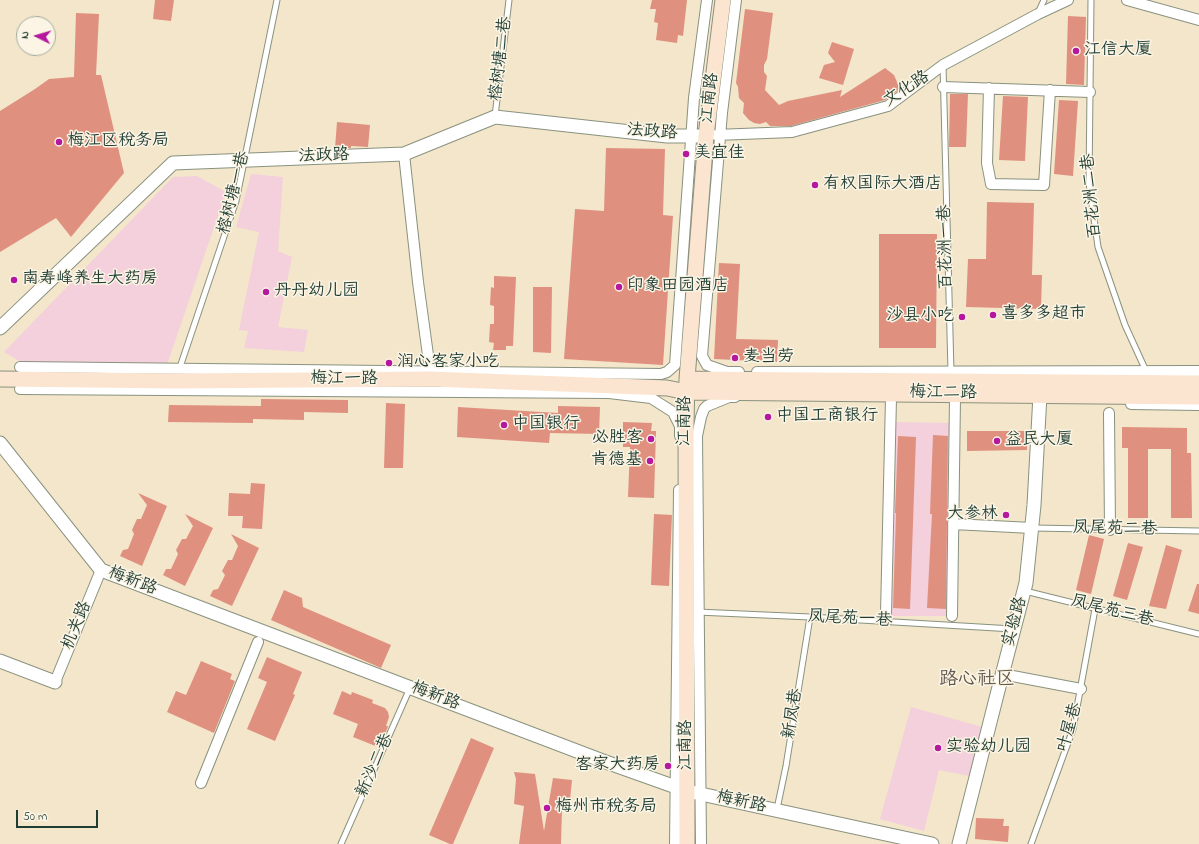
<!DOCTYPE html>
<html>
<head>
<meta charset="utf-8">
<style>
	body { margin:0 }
	#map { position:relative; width:1199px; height:844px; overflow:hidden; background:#f3e6ca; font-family:"Indie Flower",sans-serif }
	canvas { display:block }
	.north { position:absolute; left:16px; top:16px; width:40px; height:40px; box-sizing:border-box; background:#fcf5e5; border:1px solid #a4ab9e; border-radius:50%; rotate:275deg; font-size:11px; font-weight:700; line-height:16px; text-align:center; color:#1f3d34 }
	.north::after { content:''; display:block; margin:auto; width:14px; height:18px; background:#b5179e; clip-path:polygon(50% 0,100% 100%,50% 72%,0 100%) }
	.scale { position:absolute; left:16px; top:810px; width:82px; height:18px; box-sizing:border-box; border:2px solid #1f3d34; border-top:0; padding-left:5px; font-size:12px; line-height:14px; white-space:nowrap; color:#1f3d34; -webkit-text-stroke:3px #fcf5e5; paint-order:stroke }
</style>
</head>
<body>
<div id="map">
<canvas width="1199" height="844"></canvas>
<div class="north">N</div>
<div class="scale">50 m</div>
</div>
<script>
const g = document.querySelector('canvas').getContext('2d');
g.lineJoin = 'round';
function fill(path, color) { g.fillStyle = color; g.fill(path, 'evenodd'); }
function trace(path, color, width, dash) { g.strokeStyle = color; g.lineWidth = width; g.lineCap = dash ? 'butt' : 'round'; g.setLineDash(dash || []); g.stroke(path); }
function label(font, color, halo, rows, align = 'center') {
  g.font = font + ' "Indie Flower","LXGW WenKai TC",sans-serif'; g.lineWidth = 3; g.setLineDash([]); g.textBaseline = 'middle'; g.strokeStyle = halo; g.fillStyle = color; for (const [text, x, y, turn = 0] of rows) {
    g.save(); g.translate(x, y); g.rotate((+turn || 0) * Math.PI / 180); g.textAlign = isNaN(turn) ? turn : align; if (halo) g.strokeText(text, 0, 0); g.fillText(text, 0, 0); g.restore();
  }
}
const built = new Path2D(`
	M251,174L283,177L278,251L292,257L278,327L308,330L304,352L244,348L248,331L239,330L259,232L236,227Z
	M197,176L226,192L167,365L28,366L4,352L173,177Z
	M895,422L950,423L947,616H892Z
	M911,707L982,727L969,776L939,770L924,831L880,819Z`);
const building = new Path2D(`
	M155,0H174L171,21L153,19Z
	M652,0H687L683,36L678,35L677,43L656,40L658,23L654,22L656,9H650Z
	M745,9L773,13L767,59L764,65V72L767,76L765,90L779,105L788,101L842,90L840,97L885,68L894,75L900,89L885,100L791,126H770L766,122L760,124L754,123L749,120L743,113L744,103L739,98L738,87L736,83Z
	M76,13L99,14L96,75H101L124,173L71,237L56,218L0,252V111L35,89L49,79L74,77Z
	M1068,16L1086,17L1084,85L1066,84Z
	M832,42L854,49L843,85L819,78L824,65L835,62L828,53Z
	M950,94H968L966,147H949Z
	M1003,96L1028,97L1025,161L999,160Z
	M1059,100L1078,101L1073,176L1054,174Z
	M337,122L370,125L368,147L351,146V148H335Z
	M606,148L665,149L663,215L673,216L663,365L564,359L575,209L604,211Z
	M987,202L1034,203L1032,275H1042L1041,309L966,307L968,259H986Z
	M879,234H937L936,348H879Z
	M719,263L740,264L736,339L778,340L777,362L714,359Z
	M494,276L516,277L513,346H506V350H493L494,343L489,342L490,324H494V306L490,305L491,287L494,288Z
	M533,287H552L551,353L533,352Z
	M261,399L348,400V413L304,412V420L253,419V423L168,422L169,405L261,406Z
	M386,403L405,404L403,468H384Z
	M558,406L600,407L599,434L550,433L549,443L457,437L458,407L558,413Z
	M623,422L652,423L651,431H656L654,498L628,497L630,447H623Z
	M1122,427L1187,428V453H1191L1192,518H1171V449H1148V518H1128V448H1122Z
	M967,431H1027V450L967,451Z
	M933,435L948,436L946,609L927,608L932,514H930Z
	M898,436L916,437L910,609L893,608L896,513H895Z
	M251,483L265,484L262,529L242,528L243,516H228L229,493L250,494Z
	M138,493L167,506L142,566L120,556L123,550L128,549L134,534L132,530L137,519H141L147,505Z
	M185,514L213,528L185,586L163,575L166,569H171L178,554L176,550L182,539H186L193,526Z
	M654,514L672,515L669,586L651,585Z
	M231,534L259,548L232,606L210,596L213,590L218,589L225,575L222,571L228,560H232L238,546Z
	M1089,535L1104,539L1091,594L1076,590Z
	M1128,543L1143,547L1127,600L1113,596Z
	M1166,545L1182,550L1166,609L1149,606Z
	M1197,584H1199V614L1188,611Z
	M284,590L302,598L303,607L391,645L381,668L271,620Z
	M267,657L302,672L293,694L295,695L275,741L247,729L267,682L258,678Z
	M201,661L232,674L230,679L235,681L214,733L167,712L176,691L186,695Z
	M342,691L351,695L352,692L373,700L372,703L385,708L388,712L389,717L386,726H388L383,740L381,739L378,747L353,737L358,724L333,714Z
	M471,738L494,748L453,844H450L429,835Z
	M514,772L535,774L544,831L553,778L572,780L569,810L562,809L561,844H519L524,806L514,804L516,779Z
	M976,818L1004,819L1003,826H1009L1008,842L975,839Z`);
const service = new Path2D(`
	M1091,0L1089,183L1098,247L1125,325L1146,371
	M1038,13L1044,0
	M943,65L951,372
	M495,116L509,0
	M179,370L236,201L277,0
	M1033,528L1199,531
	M1025,591L1199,634
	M697,612L810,617L1013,629
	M777,809L786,766L810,617
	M341,844L410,688
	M1031,844L1073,729L1095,609`);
const minor = new Path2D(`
	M736,0L722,113L702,356L707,365L727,372H739
	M1127,0L1199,20
	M943,87L1090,92
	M989,88L987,163L991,184L1044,185L1050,90
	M716,135L792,132L888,106L943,65L1038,14L1068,0
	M404,154L418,282L431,377
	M20,367L661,374L667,372L675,365L694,98L707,0
	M757,372L1199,371
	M20,389L609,393L651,398L673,412L680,426V436
	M1131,404L1199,405
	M1109,413L1110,530
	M953,524L1032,528
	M886,614L891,398
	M952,616L955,398
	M1002,674L1081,689
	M55,682L101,570
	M201,783L258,642
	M675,844L679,490
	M701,844L697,436L701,417L704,409L707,406L729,397H735`);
const tertiary = new Path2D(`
	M0,328L173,163L404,154L495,117L667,136H706
	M0,443L101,570L603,761L687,791L932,844
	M0,661L55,682
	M959,844L1001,679L1026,583L1034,505L1040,395`);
const secondary = new Path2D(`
	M0,379L176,381L431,379L667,388L687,392L1199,397
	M687,379L1199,383
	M687,844L686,426L687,379L706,136L723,0`);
const markers = [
	[1076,51,4,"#b5179e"],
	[59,142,4,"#b5179e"],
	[686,154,4,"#b5179e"],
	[815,185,4,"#b5179e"],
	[14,280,4,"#b5179e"],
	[619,287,4,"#b5179e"],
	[266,292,4,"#b5179e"],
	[993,315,4,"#b5179e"],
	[962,317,4,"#b5179e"],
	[735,358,4,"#b5179e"],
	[389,363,4,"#b5179e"],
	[768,417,4,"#b5179e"],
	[504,425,4,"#b5179e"],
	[651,439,4,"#b5179e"],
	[997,441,4,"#b5179e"],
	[650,461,4,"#b5179e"],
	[1006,515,4,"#b5179e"],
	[938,748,4,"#b5179e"],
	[668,766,4,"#b5179e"],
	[547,808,4,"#b5179e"]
];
const poiNames = [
	["江信大厦",1084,51],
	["梅江区税务局",67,142],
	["美宜佳",694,154],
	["有权国际大酒店",823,185],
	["南寿峰养生大药房",22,280],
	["印象田园酒店",627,287],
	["丹丹幼儿园",274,292],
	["喜多多超市",1001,315],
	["沙县小吃",954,317,"right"],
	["麦当劳",743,358],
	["润心客家小吃",397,363],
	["中国工商银行",776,417],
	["中国银行",512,425],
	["必胜客",643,439,"right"],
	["益民大厦",1005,441],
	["肯德基",642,461,"right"],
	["大参林",998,515,"right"],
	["实验幼儿园",946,748],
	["客家大药房",660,766,"right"],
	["梅州市税务局",555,808]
];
const streetNames = [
	["榕树塘二巷",502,59,-83],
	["文化路",907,90,-33],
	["江南路",711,98,-83],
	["法政路",652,133,4],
	["法政路",324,157,-2],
	["榕树塘一巷",235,193,-76],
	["百花洲二巷",1093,196,-95],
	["百花洲一巷",947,247,-91],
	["梅江一路",344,380],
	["梅江二路",943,394,1],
	["江南路",686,421,-89],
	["凤尾苑二巷",1115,530,1],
	["梅新路",132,582,21],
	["凤尾苑三巷",1112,612,14],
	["凤尾苑一巷",850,620,3],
	["实验路",1016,622,-75],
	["机关路",78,626,-68],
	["梅新路",435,697,21],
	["新凤巷",794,714,-81],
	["叶屋巷",1071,728,-74],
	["江南路",687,745,-90],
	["新沙二巷",376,766,-66],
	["梅新路",741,803,12]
];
const quarterNames = [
	["路心社区",977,681]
];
fill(built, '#f4cfdc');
fill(building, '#e0907f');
trace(service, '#89927f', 7);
trace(minor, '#89927f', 12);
trace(tertiary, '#89927f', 15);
trace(secondary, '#89927f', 17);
trace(service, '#fff', 5);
trace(minor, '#fff', 10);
trace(tertiary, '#fff', 13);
trace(secondary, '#fce5d0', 15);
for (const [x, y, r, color] of markers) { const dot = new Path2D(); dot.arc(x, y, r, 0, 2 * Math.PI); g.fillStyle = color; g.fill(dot); trace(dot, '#fcf5e5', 1.5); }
label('17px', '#1f3d34', '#fcf5e5', poiNames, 'left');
label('17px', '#1f3d34', '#fcf5e5', streetNames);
label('19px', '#635a4e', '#fcf5e5', quarterNames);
</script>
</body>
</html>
